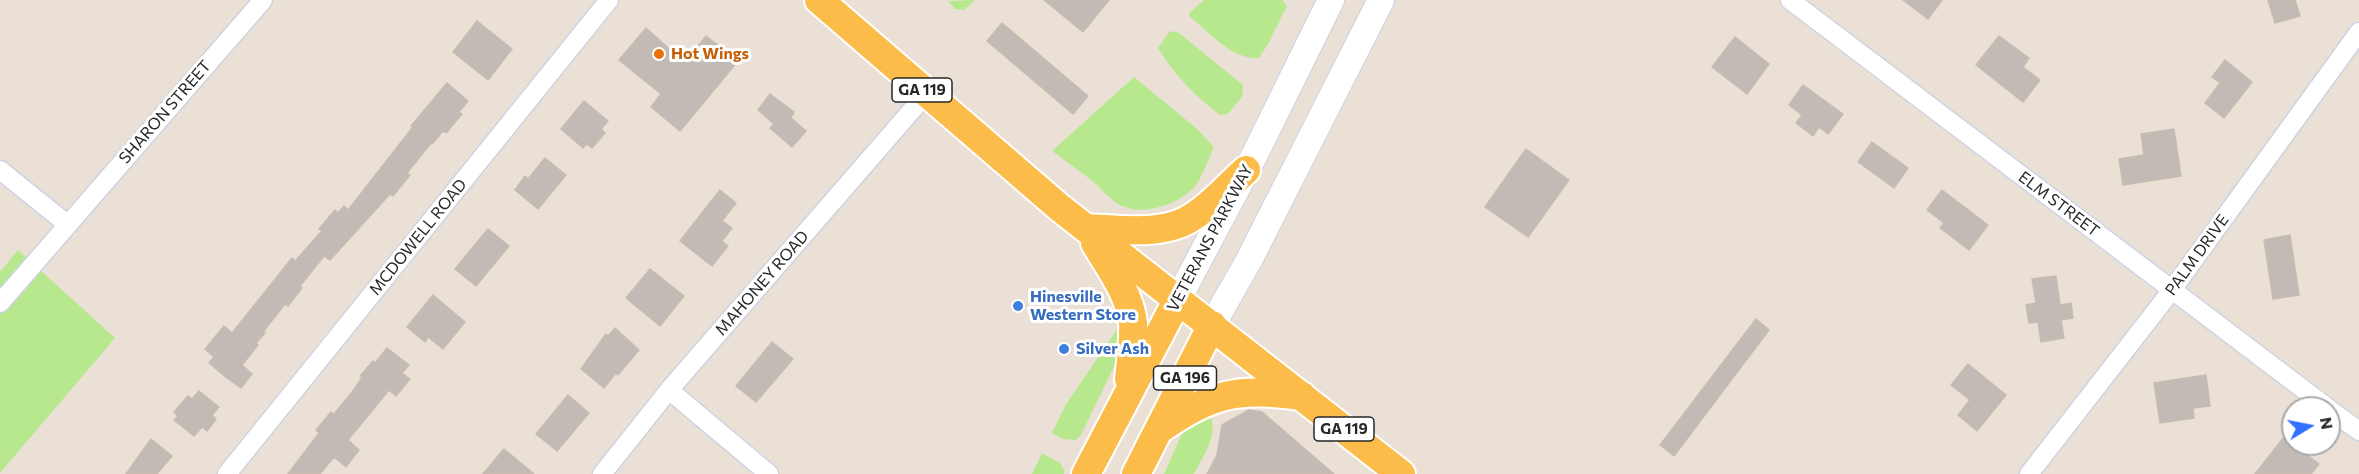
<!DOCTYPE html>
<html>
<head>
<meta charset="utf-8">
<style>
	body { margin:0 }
	#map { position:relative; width:2359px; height:474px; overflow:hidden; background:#ebe0d6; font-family:Commissioner,sans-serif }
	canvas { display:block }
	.north { position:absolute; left:2281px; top:396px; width:60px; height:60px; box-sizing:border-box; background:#fff; border:2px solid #a9a9a9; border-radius:50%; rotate:80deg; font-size:16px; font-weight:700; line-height:24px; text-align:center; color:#272727 }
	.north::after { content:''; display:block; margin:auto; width:21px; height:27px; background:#3071ff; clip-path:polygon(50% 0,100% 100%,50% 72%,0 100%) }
</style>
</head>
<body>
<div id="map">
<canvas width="2359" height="474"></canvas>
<div class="north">N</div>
</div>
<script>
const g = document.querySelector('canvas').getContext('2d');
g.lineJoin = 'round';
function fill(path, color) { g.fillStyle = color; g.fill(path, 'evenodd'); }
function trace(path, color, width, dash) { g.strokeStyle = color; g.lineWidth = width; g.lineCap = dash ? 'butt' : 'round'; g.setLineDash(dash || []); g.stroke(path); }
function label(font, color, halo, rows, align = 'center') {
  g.font = font + ' Commissioner,sans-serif'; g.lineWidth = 6; g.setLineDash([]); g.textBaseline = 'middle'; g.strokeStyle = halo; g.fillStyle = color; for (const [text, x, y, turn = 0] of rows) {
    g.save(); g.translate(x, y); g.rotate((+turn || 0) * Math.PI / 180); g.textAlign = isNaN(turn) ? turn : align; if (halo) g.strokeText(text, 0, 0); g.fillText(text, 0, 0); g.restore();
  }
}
const green = new Path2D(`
	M975,0L964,10L955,9L948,1Z
	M1204,0H1282L1287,6L1268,44L1259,58C1232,60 1209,32 1189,16L1190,12Z
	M1170,31L1179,33L1243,85L1242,97L1228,114L1220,115C1195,96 1174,75 1158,48Z
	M1134,77L1196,128L1214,147C1208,159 1204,174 1196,185C1181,204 1143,217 1120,205C1112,201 1103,191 1096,184C1081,172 1067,162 1052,151Z
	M18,250L115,338L0,473V272Z
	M1120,325L1119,356L1081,435L1076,440L1063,439L1052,433L1065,406Z
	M1204,412L1211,418C1218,436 1202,458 1194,474H1164L1185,427Z
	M1042,453L1060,463L1064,470V474H1032Z`);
const building = new Path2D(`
	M1044,0H1109L1083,32Z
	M1903,0H1942L1928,19Z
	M2268,0H2295L2300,16L2275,23Z
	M477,21L512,49L488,80L453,52Z
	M1002,23L1088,96L1073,114L987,41Z
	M646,28L685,63L706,36L738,61L680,131L651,107L661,94L619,60Z
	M1999,36L2029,58L2023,67L2040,80L2023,102L1976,65Z
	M1735,37L1769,64L1747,94L1712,67Z
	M2225,60L2252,82L2224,118L2205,103L2220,83L2212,77Z
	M447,83L468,101L459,112L462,114L446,133L443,131L432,144L431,143L407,173L410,175L393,196L390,194L330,260L324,256L300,286L302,288L288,306L285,304L263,332L265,333L256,343L258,345L242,365L252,374L241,388L227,378L209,363L214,357L205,349L224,326L232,333L292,258L295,261L322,231L319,229L335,210L338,213L344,206L348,210L413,127L411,126Z
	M1803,85L1843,114L1828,134L1819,127L1813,136L1796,123L1802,115L1789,105Z
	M770,94L794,112L791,118L806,131L792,147L770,128L774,124L758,110Z
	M584,101L608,121L601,129L605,133L592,148L587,144L583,148L561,129Z
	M2174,129L2181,176L2123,185L2119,159L2144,155L2141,134Z
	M1872,142L1908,168L1894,188L1858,162Z
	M1526,149L1569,180L1528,237L1485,207Z
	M545,158L566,175L538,209L515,190L525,176L528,179Z
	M720,190L736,203L722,221L732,228L722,241L728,246L712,266L680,241Z
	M1942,190L1988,225L1969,250L1940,228L1944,223L1927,210Z
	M488,229L509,246L476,286L455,269Z
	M2290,235L2299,295L2273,299L2264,240Z
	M650,269L684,296L660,326L626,298Z
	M2056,276L2060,305L2071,303L2073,318L2061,320L2064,338L2041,342L2038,322L2029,323L2026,305L2036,303L2032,279Z
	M433,295L465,322L443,349L428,337L425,342L407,327Z
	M1756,319L1769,330L1674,456L1660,445Z
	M615,328L639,350L618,375L616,373L604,388L581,369L606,334L608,336Z
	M772,342L793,359L756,402L736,386Z
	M387,348L409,365L402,373L410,379L396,396L389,390L348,440L359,450L346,467L334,457L320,474H288L319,433L316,430L331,412L334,414L352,392L362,378L360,376L373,361L375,363Z
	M1968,364L2006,395L1977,431L1958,415L1970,400L1951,385Z
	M2206,375L2210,406L2193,408L2194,418L2160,423L2154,383Z
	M199,391L219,407L212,415L216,419L207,431L202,427L194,436L174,420L178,416L174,412L188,396L192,399Z
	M568,395L589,413L557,451L536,434Z
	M1249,410L1262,412L1334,474H1207L1217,455L1222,425Z
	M2284,437L2292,444H2316L2307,455L2319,464L2311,474H2255Z
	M151,439L172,456L157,474H126Z
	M504,449L534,474H483Z`);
const street = new Path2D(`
	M1790,0L2328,408
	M0,170L67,224
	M0,303L263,0
	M669,390L769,474
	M2329,409L2359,431
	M227,474L609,0
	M602,474L669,390L926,94
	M2029,474L2172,290L2359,32`);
const secondary = new Path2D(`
	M1178,299L1253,158L1331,0
	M1212,325L1248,262L1381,0`);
const primary = new Path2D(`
	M819,0L1060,208L1401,474
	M1086,228C1119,229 1165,237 1194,216C1213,204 1229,185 1246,170
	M1095,243C1109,266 1130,295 1133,323C1134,342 1131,361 1129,379
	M1160,429C1214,392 1237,388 1302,396
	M1086,474L1178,299
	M1136,474L1212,325`);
const markers = [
	[659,54,6,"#e8710a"],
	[1018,306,6,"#3f7fe0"],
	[1064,349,6,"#3f7fe0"]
];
const shields = [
	[922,90,60],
	[1185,378,63],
	[1344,429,60]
];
const shieldNames = [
	["GA 119",922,90],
	["GA 196",1185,378],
	["GA 119",1344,429]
];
const foodNames = [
	["Hot Wings",671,54]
];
const streetNames = [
	["SHARON STREET",165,112,-49],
	["ELM STREET",2059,204,37],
	["MCDOWELL ROAD",418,237,-51],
	["VETERANS PARKWAY",1210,238,-62],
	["PALM DRIVE",2197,255,-54],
	["MAHONEY ROAD",762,283,-49]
];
const shopNames = [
	["Hinesville",1030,297],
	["Western Store",1030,315],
	["Silver Ash",1076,349]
];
fill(green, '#b8e88d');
fill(building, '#c2bab4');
trace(building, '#c6bcb0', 1.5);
trace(street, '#ccd3e2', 21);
trace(secondary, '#ccd3e2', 28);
trace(primary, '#fff', 32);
trace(street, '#fff', 18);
trace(secondary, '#fff', 26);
trace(primary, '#fcbc4a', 28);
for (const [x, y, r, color] of markers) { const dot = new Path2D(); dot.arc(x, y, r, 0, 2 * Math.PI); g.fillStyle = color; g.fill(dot); trace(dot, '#fff', 2); }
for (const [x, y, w] of shields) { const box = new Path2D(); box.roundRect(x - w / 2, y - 12, w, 24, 4.5); g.fillStyle = '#fff'; g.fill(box); trace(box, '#272727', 1.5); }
label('bold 15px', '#272727', null, shieldNames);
label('bold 16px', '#c56008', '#fff', foodNames, 'left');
label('16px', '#272727', '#fff', streetNames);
label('bold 16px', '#366cbe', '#fff', shopNames, 'left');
</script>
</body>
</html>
